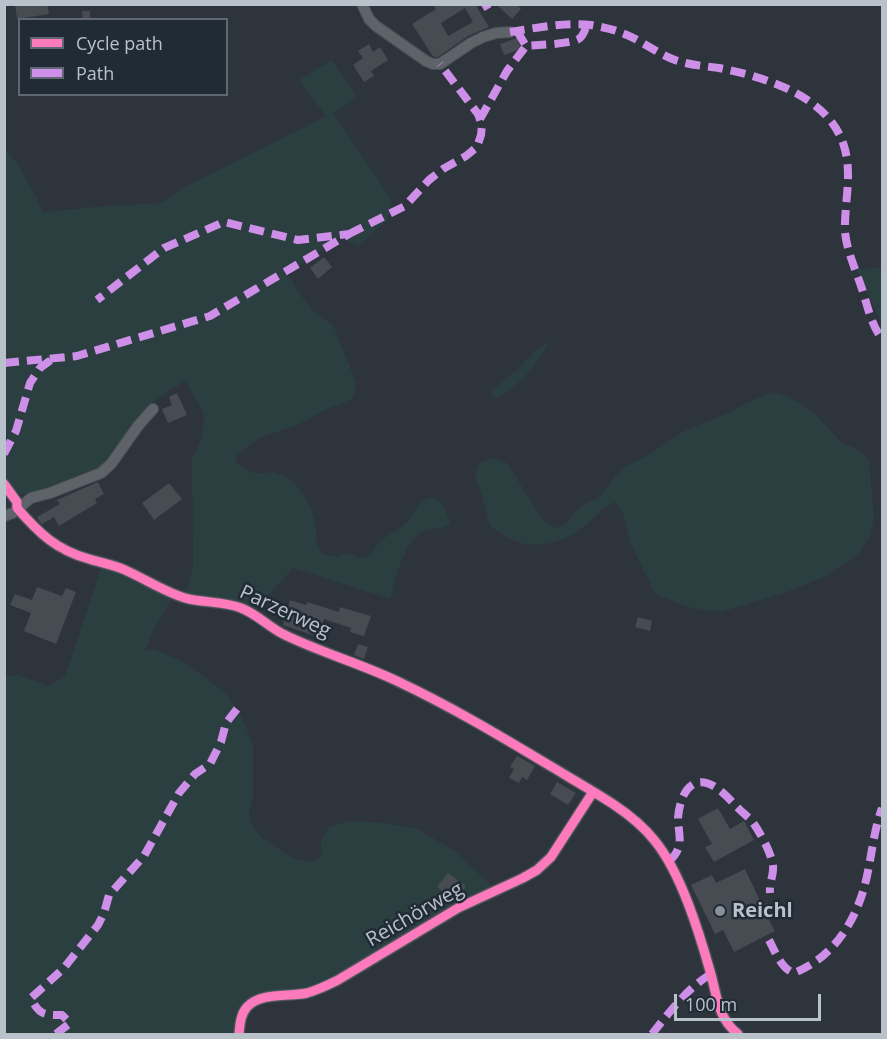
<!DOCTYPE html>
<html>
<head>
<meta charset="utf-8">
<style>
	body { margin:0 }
	#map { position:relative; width:887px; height:1039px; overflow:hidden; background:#2e343b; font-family:"Open Sans",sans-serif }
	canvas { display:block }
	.frame { position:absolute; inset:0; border:6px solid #b9c1cb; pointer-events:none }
	.legend { position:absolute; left:18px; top:18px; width:210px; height:78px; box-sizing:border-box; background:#212b36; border:2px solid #5e6772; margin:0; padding:8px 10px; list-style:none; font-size:18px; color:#b9c1cb }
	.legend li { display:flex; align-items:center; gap:12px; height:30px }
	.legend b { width:30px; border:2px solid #5e6772 }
	.scale { position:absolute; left:674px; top:994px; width:147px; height:27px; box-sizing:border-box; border:3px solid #b9c1cb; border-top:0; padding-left:8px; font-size:18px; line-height:21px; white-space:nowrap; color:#b9c1cb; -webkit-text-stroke:4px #212b36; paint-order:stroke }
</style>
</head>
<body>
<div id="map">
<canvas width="887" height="1039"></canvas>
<div class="frame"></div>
<ul class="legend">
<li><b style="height:8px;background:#fd7abc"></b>Cycle path</li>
<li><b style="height:8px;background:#ce8fe9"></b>Path</li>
</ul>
<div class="scale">100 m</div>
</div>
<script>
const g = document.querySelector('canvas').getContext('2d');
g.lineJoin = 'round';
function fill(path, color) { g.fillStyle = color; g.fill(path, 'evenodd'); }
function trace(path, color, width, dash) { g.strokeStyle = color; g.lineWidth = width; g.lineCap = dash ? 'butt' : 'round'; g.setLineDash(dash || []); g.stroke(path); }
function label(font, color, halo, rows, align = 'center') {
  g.font = font + ' "Open Sans",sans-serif'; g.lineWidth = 5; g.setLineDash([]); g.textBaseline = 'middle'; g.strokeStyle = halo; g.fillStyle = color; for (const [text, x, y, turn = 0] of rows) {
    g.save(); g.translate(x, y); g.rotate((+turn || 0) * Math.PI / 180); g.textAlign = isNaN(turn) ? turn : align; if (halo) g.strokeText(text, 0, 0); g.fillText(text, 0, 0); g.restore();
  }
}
const green = new Path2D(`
	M332,60L357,97L333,113L392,201L388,219L358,246L340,237L288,274L296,289L315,313L333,325L356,382L354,397L345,403L329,408L298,425L261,437L238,454L235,461C244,469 252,475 264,473C268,473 273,471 277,473C297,480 309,499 314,518C318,533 313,539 322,554L337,557L348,553L360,558L369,556C373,551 377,545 381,541C388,534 398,531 405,524C411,519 414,511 419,505C435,486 445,507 450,522L445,527C438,528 429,528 422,532C404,543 394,579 391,599L293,568L254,611L185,595L193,569L192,459L202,439L204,413L185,381C171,390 156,398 144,411C128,427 120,451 102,466C92,475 38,496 25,495C14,493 11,487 4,479V149L18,164L44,212L105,206L163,203L181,189L326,116L299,80Z
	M882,268V324L856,269Z
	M550,341C537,365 520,387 494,399L491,395L493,389L518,369L533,353Z
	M773,392L789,397L801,404L815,414L840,441L859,450L869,460L874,518L871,535L858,554L846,563L825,576L793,590L721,612L688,607L655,594L630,542L624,515L615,502C604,507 595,517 586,525C563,543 535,552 508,538C501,535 495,529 489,524L485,506L475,475L479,463L492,458L507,463L542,519L555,528L565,525L574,513L584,504L598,498L609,485L616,475L625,467L650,454L686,430L724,415L757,398Z
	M102,565L173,596L153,631L145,651L154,649L179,660L205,677L226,694L240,713L253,744V797L249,814L252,825L262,838L280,850L296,859L315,862L322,854L321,841L330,826L351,821L386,823L418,829L456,852L488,882L491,890L347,971L300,992L257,997L235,1034H5V677L18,675L48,686L65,676Z`);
const building = new Path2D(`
	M15,4H47L49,14L17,19Z
	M433,4H475L489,27L468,36L438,57H435L432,55L412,24L436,9ZM465,8L473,22L448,36L441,23Z
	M496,4H516L521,9L512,19Z
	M82,11H90V20H83Z
	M517,38L521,49L504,55L500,44Z
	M369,44L373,52L380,47L388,60L371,71L374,76L364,82L353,65L363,58L358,51Z
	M324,257L332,267L318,279L310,268Z
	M177,393L187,415L168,423L162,409L172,405L169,397Z
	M98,482L104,494L95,499L97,503L59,526L54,517L42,524L39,521L37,517L60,504L57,500Z
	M169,483L182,499L154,520L142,503Z
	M37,587L62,596L66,588L76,592L56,644L24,631L31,613L10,605L15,594L32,600Z
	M290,600L306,605L307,602L339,612L340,607L371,616L364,636L350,632L351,628L324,619L318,637L283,625Z
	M638,617L652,621L650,631L635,627Z
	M358,644L368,647L364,659L354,655Z
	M517,756L535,766L527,780L522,777L519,783L509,778L514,769L510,767Z
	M557,782L576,793L568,805L550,794Z
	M718,808L730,829L744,821L754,840L714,862L705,847L712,844L698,819Z
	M745,869L762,905L768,903L775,917L769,920L775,931L734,952L723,930L715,934L691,885L712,875L716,883Z
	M448,873L466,886L455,901L437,887Z`);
const minor = new Path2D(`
	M362,4L369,19L376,26L426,61L433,64H440L471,43L483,37L496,33L510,32
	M4,484L17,502V508C39,533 56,550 89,559C102,563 114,565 125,570C145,579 165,592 185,598C203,603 223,601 241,608C257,614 270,628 285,635C322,653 362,664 399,682C452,707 502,737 552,767C572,779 593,791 613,804C628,814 644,827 655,841C681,873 699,932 710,971C717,994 717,1018 738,1034
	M4,516L13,513L31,498L50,493L101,473L111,464L138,426L153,409
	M239,1034C240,1025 240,1015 247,1007C261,992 289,997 307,993C318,990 328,985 338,980L458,908L523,878L537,870L551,857L593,792`);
const quiet = new Path2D(`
	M485,4L488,9
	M517,31L526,46C536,45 575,44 580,38C584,35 585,29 587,25
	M510,32C536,28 565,22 591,25C601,27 613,29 622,33C641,40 656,53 675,60C689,65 704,66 719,68C765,77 829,96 844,146C853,175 844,203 845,232C847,252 856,270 862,289C868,307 870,322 882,339
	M480,119L507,71L526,46
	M349,234L405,206L429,180L443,169L466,156L477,147L481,135L482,125L478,114L440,64
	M4,363L77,356L210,316L349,234L298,240L224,222L164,248L97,300
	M4,454L16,431L30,383L40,368L51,360
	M669,861C674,857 677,853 679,846C681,837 678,828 678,818C679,806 683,788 696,783C712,778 728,798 738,808C742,812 747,816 751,820C759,830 772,854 773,866C774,875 769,882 770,893
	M769,940C775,951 781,969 794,973C835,957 858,918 867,876C872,853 874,830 882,808
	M56,1034L70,1023L62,1015C44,1015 39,1015 31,998L63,969L98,925L104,913L109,895L144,856L179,793L195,774L210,764L221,742L226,723L237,709
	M652,1034C669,1013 687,988 711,974`);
const cycleway = new Path2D(`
	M4,484L17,502V508C39,533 56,550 89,559C102,563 114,565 125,570C145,579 165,592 185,598C203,603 223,601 241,608C257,614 270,628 285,635C322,653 362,664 399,682C452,707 502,737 552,767C572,779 593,791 613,804C628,814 644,827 655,841C681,873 699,932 710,971C717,994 717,1018 738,1034
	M239,1034C240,1025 240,1015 247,1007C261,992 289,997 307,993C318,990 328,985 338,980L458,908L523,878L537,870L551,857L593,792`);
const markers = [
	[720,911,6,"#889099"]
];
const streetNames = [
	["Parzerweg",285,612,25],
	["Reichörweg",415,915,-30]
];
const poiNames = [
	["Reichl",732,911]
];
fill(green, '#2b3f41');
fill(building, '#464c51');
trace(minor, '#4c5056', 12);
trace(minor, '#5e6269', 10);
trace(quiet, '#ce8fe9', 8, [15, 8]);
trace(cycleway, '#fd7abc', 9);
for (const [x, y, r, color] of markers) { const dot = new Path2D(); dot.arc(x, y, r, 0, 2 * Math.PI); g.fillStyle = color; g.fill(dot); trace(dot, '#212b36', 2); }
label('20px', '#b9c1cb', '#212b36', streetNames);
label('bold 20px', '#b9c1cb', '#212b36', poiNames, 'left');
</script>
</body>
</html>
